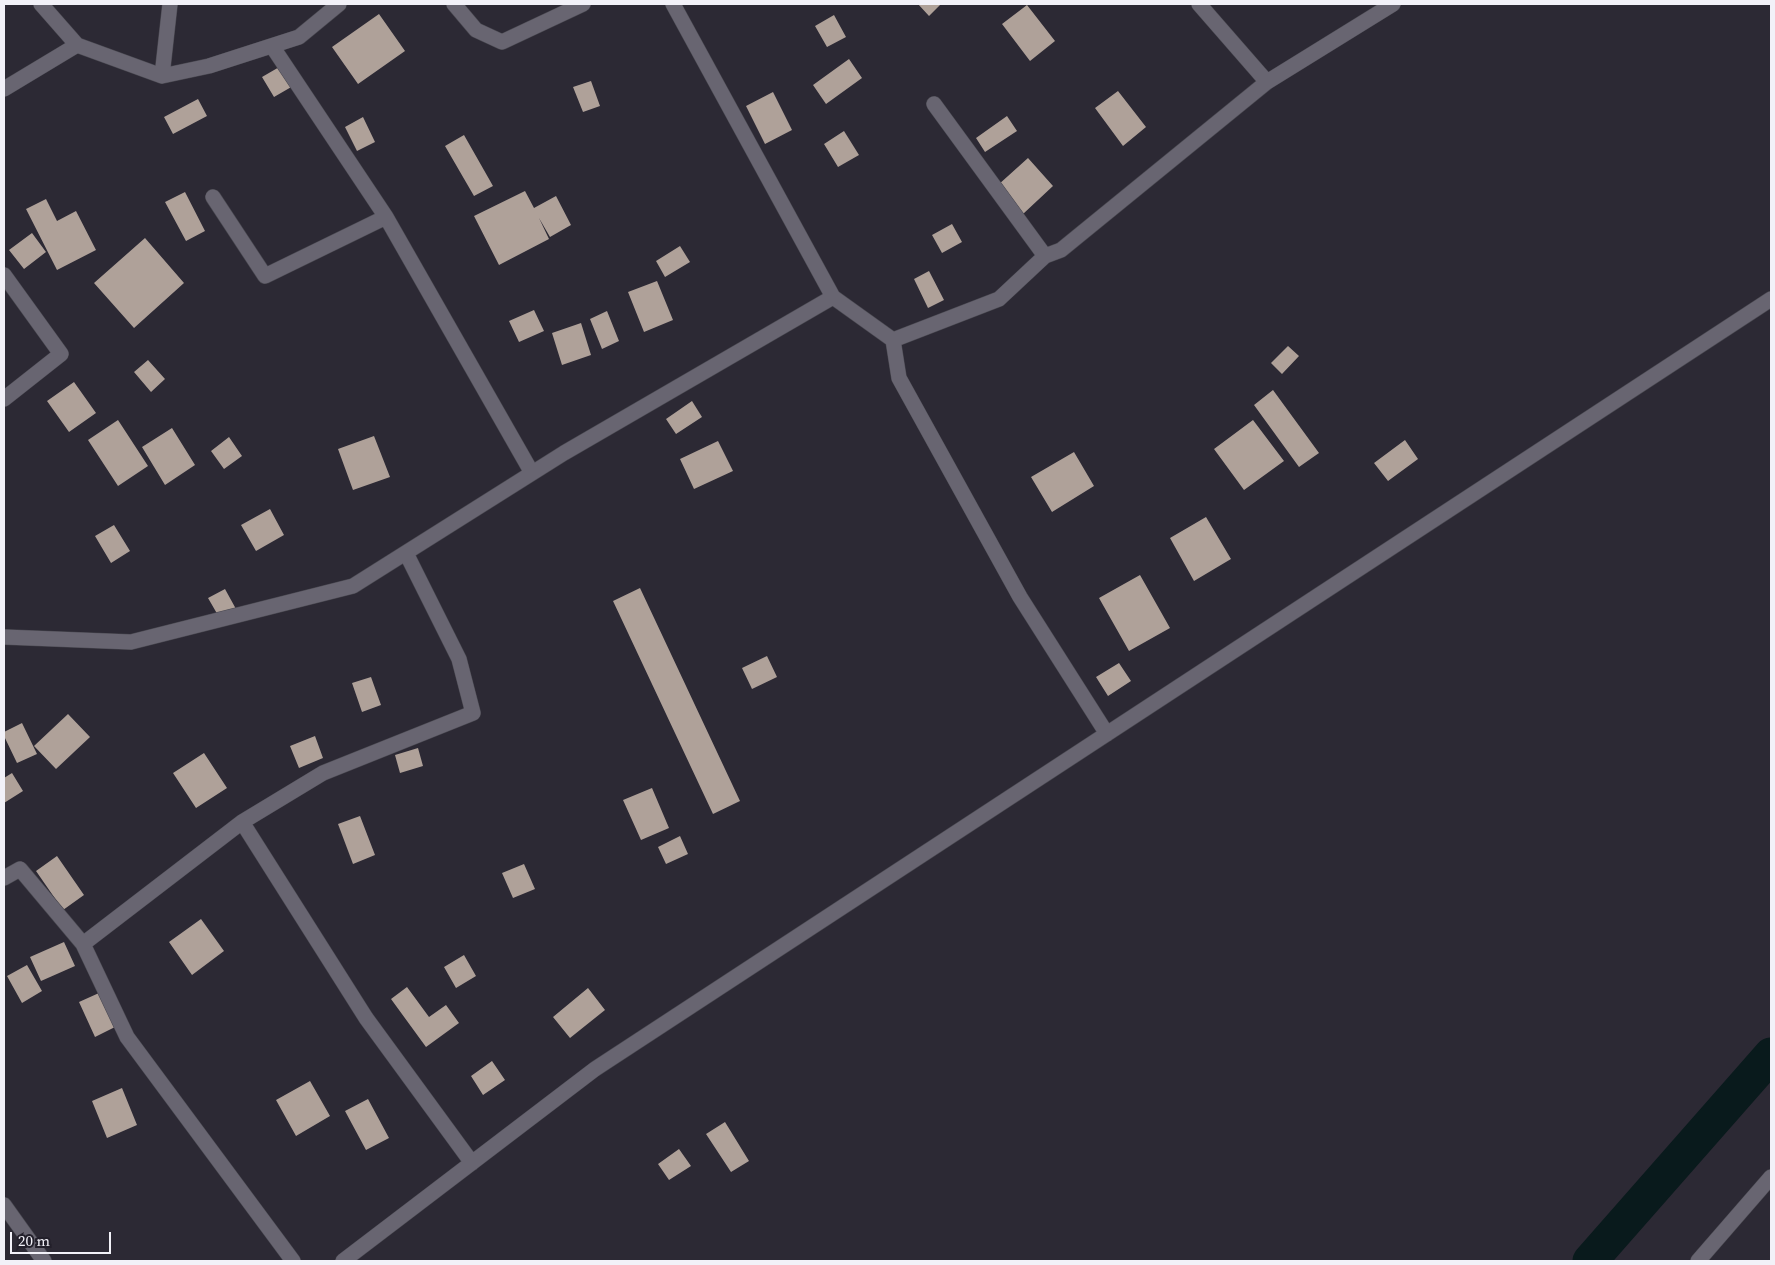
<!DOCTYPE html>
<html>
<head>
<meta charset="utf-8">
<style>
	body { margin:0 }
	#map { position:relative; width:1775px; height:1265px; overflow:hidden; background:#2c2934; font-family:"Source Serif 4",serif }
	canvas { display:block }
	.frame { position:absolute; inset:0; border:5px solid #f2f1f8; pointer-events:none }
	.scale { position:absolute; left:10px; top:1232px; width:101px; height:22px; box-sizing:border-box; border:2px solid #f2f1f8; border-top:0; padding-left:6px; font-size:15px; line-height:18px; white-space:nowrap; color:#f2f1f8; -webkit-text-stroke:4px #221f2a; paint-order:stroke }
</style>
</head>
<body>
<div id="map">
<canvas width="1775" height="1265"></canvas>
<div class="frame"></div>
<div class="scale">20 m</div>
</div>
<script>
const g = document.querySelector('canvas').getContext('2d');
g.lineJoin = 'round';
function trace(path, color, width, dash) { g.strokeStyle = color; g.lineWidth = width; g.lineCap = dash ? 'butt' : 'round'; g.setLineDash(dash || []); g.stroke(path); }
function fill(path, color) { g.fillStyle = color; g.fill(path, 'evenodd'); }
const canal = new Path2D(`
	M1590,1261L1771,1055`);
const building = new Path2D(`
	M918,4H941L929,16Z
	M1027,5L1055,41L1030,61L1002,24Z
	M379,14L405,51L358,84L332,47Z
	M834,15L846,37L827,47L815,26Z
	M849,59L862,78L826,104L813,85Z
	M281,66L293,86L274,97L262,77Z
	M591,81L600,106L583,112L573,87Z
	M1118,91L1146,127L1123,146L1095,108Z
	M773,92L792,130L765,144L746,106Z
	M198,99L207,116L173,134L164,117Z
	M1007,116L1017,131L985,152L976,138Z
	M363,117L375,142L357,151L345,127Z
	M844,131L859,155L838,167L824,144Z
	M464,135L493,186L474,196L445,146Z
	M1028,158L1053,186L1023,214L998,185Z
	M525,191L534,208L556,196L571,225L550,237L539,218L549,239L499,265L474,216Z
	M185,192L205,231L186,241L165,202Z
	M46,199L57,221L76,211L96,250L57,270L26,209Z
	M952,224L962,242L942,253L932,235Z
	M32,233L46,252L24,269L9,250Z
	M145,238L184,283L134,328L94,283Z
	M680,246L690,262L665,277L656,261Z
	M929,271L944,300L928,308L914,279Z
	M657,281L673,320L644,332L628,292Z
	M534,310L544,331L519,342L509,321Z
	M607,311L619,341L602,349L590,319Z
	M581,323L591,355L562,365L552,333Z
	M1288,346L1299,356L1282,374L1271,363Z
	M148,360L165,379L151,392L134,372Z
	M74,382L96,413L69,432L47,401Z
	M1273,390L1319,453L1299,467L1254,405Z
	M692,401L702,417L676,434L666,419Z
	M118,420L148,466L118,486L88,440Z
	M1253,420L1284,461L1244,490L1214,449Z
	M172,428L195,465L165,485L142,447Z
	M374,436L390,477L353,490L338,449Z
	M229,437L242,456L224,469L211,451Z
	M1405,440L1418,459L1388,481L1374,463Z
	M718,441L733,471L694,489L680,459Z
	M1074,452L1094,486L1052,512L1031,477Z
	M270,509L284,535L256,551L241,525Z
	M1206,517L1231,559L1194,581L1170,538Z
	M114,525L130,551L111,563L95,536Z
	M1140,575L1170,628L1129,651L1099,598Z
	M640,588L740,801L713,814L613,601Z
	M225,589L236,609L219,617L208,598Z
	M767,656L777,677L752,689L742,668Z
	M1119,663L1131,681L1108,696L1096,677Z
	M371,677L381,705L362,712L352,683Z
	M68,714L90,737L56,769L34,746Z
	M22,723L37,754L17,763L4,736V732Z
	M315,736L323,758L299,768L290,746Z
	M418,748L423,766L400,773L395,755Z
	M204,753L227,788L196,808L173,773Z
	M12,773L23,791L4,803V778Z
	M652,788L669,828L641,840L623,800Z
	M360,816L375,855L353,864L338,824Z
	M680,836L688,854L666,864L658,847Z
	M57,856L84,895L63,910L36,871Z
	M524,864L535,889L513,898L502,873Z
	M201,919L224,951L192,975L169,942Z
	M64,942L75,966L41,981L30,957Z
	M464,955L476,976L456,988L444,967Z
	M27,965L42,991L22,1003L7,976Z
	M407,987L429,1017L446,1005L459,1023L426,1047L391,999Z
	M588,988L605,1010L570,1038L553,1017Z
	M99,993L115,1027L95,1037L79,1002Z
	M492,1061L505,1080L483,1095L471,1076Z
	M310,1081L330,1116L296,1136L276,1100Z
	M122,1088L137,1125L107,1138L92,1101Z
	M368,1099L389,1138L366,1150L345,1111Z
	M725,1122L749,1161L731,1172L706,1134Z
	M679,1149L691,1166L669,1180L658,1164Z`);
const minor = new Path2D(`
	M41,4L77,45
	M454,4L476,30L502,42L583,4
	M673,4L833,297L893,340L899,378L1020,597L1107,734
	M1199,4L1267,82
	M272,46L386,217L532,473
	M162,76L170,4
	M4,89L77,45L162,76L209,66L299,37L339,4
	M934,104L1045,256
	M213,197L265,276L386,217
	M4,275L61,354L4,399
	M893,340L999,299L1045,256L1061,250L1267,82L1393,4
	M4,637L131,642L353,586L564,453L833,297
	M242,822L366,1018L472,1163
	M4,878L20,869L83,944L127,1037L293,1261
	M83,944L242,822L323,773L473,713L459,659L406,553
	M4,1205L44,1261
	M343,1261L595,1069L1771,299
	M1698,1261L1771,1177`);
trace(canal, '#091a1c', 35);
fill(building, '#afa199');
trace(minor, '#494850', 16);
trace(minor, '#686571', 15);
</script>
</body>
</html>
